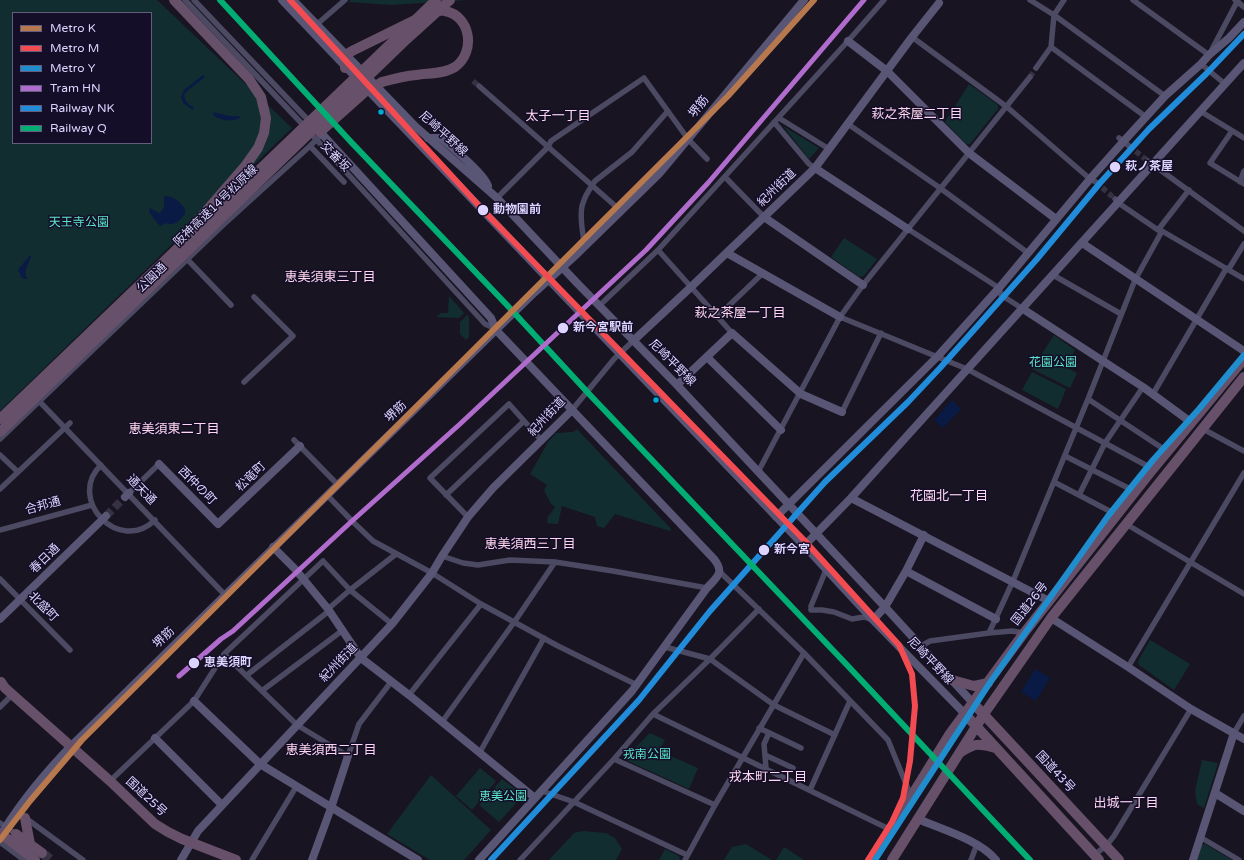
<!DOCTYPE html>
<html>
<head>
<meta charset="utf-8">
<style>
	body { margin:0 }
	#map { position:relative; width:1244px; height:860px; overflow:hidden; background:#181422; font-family:"Varela Round",sans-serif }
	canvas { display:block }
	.legend { position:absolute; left:12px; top:12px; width:140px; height:132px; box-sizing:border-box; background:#140e28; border:1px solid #645e7e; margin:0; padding:5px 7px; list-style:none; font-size:12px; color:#ddd5ff }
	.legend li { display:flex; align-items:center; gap:8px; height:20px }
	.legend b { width:20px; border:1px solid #645e7e }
</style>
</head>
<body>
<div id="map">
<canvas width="1244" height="860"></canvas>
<ul class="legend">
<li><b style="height:5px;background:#b8784d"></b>Metro K</li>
<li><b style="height:5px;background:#f24c52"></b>Metro M</li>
<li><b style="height:5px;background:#208ece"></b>Metro Y</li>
<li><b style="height:5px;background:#b06ccc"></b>Tram HN</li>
<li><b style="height:5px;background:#208cda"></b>Railway NK</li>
<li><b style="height:5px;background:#02ad73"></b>Railway Q</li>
</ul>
</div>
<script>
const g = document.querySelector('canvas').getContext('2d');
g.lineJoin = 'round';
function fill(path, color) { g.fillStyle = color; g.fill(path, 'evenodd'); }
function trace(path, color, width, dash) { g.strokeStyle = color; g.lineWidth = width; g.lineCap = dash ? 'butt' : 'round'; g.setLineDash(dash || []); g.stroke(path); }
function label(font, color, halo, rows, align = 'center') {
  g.font = font + ' "Varela Round","Noto Sans JP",sans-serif'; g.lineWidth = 3; g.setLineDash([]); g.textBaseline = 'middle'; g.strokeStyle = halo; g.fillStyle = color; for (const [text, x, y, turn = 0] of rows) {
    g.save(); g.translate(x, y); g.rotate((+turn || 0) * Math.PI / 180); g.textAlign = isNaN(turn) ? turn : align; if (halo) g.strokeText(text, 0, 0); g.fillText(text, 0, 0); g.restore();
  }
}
const green = new Path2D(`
	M0,0H157L292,128L0,411ZM13,13H151V143H13Z
	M351,0H468L391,5L348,2Z
	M969,84L998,105V109L970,144H966L945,122Z
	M783,126L819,148L809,159Z
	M844,238L877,259L864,276L859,277L831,257Z
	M449,296L464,313L459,318L436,317L441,313H448Z
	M467,315L469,317V337L466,340L460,334V322Z
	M1054,335L1075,350L1067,368L1077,373L1070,388L1032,369Z
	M1032,372L1066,389L1058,409L1022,390Z
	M577,429L671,529L670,531L615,514L604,528L597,526L595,517L562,506L558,524L547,523L548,515L549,516L555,507L551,504L544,490L547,485L530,474L548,442L556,433L573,432Z
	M1150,640L1190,664L1174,690L1139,665L1138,661Z
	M650,733L665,740L659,751L698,768L689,789L628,761L627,756Z
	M1202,760L1218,763L1204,808L1197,804L1195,791Z
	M480,768L496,781L472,810L456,796Z
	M431,775L491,830L464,860H430L387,834Z
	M502,779L521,793L520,799L499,822L479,805Z
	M583,831L606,833L615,838L622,849L616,860H549L574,833Z
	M746,844L772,860H724L732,847Z
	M1205,844L1232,860H1197L1201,845Z
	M784,847L804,860H776Z
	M665,849L679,856L680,860H659Z`);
const water = new Path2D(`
	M203,75L205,77L187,91L184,95C185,102 188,104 194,108L193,110L183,103L181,97L184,90Z
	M213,112L229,116H239L240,118C232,122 222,121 214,116Z
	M164,196C174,196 179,201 185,209V214C180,220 174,227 166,223L160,226L155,220L149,212L150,208L159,213L161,212L164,207Z
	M31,255C30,264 23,268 27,279H25L22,278L18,270L29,256Z
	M952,400L961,409L943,428L934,420Z
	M1035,669L1050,678L1036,701L1021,692Z`);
const streetTunnel = new Path2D(`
	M1030,77L1036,68
	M473,81L479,86
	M1129,146L1148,161
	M1096,182L1115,199`);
const secondaryTunnel = new Path2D(`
	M106,516L125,497`);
const highwayTunnel = new Path2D(`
	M42,853L51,860`);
const street = new Path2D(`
	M185,0L306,128
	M194,0L310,122
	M1030,0L1054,15L1165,96
	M1133,0L1209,55L1238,0
	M1235,0L1244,7
	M315,26L345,0
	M912,37L1007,107L1090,179L1096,182
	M1051,47L1146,117
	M1201,64L1225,84
	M1036,68L1051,47L1054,15L1064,0
	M479,86L621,211
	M1200,111L1244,138
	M779,118L829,149
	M774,122L809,164L815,168
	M848,124L940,188L1028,253
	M1232,131L1210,163L1244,184
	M314,137L485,324L496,329
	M1119,138L1129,146
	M310,146L344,182
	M1148,161L1244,231
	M725,177L764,217
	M1240,182L1244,171
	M497,198L548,147L551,141L644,78L688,139L707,159
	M1115,199L1117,202L1158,230L1162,231L1244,279
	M908,229L999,288L1001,295L1023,309
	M1158,230L1189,190
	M585,246C583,236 579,213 583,203C585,195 591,187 595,181L632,152L668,111
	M658,250L732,333
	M187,259L231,305
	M1053,275L1121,314
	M599,306L658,250L848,41L884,0
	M717,317L763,273
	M840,317L967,369L1153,469
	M244,382L293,336L254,297
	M1153,394L1226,269L1230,267L1244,244
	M1088,399L1168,452
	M40,402L225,595
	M572,410L614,359L633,341
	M842,412L881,333
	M1203,429L1244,451
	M0,439L222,226L310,146L322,134L320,133
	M294,440L338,485
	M0,455L18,472
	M1065,456L1136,492
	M101,465C66,499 119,555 155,520
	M758,472L840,317L863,285L1030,77
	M1054,482L1117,515
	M0,489L70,423
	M129,493L159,464
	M446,495L524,421
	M1079,495L1105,443L1143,387
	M328,496L352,521L373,541L432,573L481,604L558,646L637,685
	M468,517L430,478L509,404L542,441
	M1126,524L1244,594
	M0,530L92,505
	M442,556L463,563L478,565L510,560L555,562L613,571L707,588
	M826,570L811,606V610H822L834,612L852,619L864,617L870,619
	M720,572L804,653L888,740L911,796
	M0,579L70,650
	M328,609L350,590L396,554
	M989,633L1013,581L1088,399L1135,280L1162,231
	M921,646L930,641L989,633L1012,631L1024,633
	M665,647L710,659L774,705L835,735
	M224,654L297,725L348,756L359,724L391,682
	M1128,667L1244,473
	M247,675L329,611
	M263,690L343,630
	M409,695L481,604
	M0,707L12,695
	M653,714L891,830
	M442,722L515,621L555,562
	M759,728L801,748
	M1234,733L1244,716
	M480,752L544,638
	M765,755L793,768
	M614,759L715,805
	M766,768L764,744L769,733
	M110,781L194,701L224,654L323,561L350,590L392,624
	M810,790L850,701
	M542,791L574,802L687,855
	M16,811L83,860
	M0,823L16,834L15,836
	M1200,837L1239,860
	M0,842L24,860
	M1094,855L1106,846L1114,836L1191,709
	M252,860L296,787
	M520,860L614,759L653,714L710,659L759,609
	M685,860L715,805L804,653
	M971,860L977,844`);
const secondary = new Path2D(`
	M282,0L549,280L812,554L873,620L965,714
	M293,0L416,127L497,198L577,283L677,385L885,607L973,703
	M848,41L887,71L969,153L1056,219
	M322,134L491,318L496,330L714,559C725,573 717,577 707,588L632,691L479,860
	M428,138H441C452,148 484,173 488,186
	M815,168L908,229
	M764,217L863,285
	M1082,243L1244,351
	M727,253L840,317
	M1023,309L1143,387L1192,423
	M633,341L691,287L815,168L912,37L939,3
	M707,357L781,430
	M677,385L732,333L801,394L842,412
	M159,464L218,524L300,446
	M125,497L129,493
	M851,498L1049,601
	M776,517L938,356L999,288L1090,179L1123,142L1165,96L1201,64L1209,55L1229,38L1244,22
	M804,546L851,498L1244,63
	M273,547L295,569L328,609L361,658L409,695L535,798
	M906,571L996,619
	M1051,618L1128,667L1191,709L1244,739
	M0,619L106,516
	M873,620L885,607L906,571L924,535
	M194,701L260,764L418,860
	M155,738L222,805
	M1215,793L1244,811
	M918,819C941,829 980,840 996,860
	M0,836C20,803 44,774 71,746L496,330L534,293L577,254L659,174L804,0
	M181,860L198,831L392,624L432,573L442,556L468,517L493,488L572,410
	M312,860L331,808L348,756
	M1193,860L1234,733`);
const highway = new Path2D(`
	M174,0L249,79L261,97L266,118L264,133L258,148L246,165L182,239
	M345,68L346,55L352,51L415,20
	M382,82C393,79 404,76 416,75C429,73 444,74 455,67C476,52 471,16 445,11C441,10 437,11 433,12
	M952,680L974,686L988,683
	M1,682L5,688L110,781L155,824L168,832L182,839L236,860
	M973,703L1119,860
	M965,714L1099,860
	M961,752C977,742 979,744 996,748
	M25,818L30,844
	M16,834L42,853
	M872,860L949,735L1024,633L1153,469L1244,359
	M892,860L984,714L1051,618L1244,377`);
const highwayBridge = new Path2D(`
	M320,132L366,91L382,82
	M0,419L436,0
	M0,432L407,39L450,0
	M0,833L35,860`);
const rail1 = new Path2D(`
	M491,860L639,700L710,611L825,482L908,402L940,368L1037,259L1100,183L1149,129L1206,74L1244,34`);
const rail2 = new Path2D(`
	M220,0L352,143L506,304L591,396L847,665L1030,860`);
const tram1 = new Path2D(`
	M179,676L221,639L233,631L352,521L460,424L646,250L708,183L864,0`);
const metro1 = new Path2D(`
	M0,840L30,801L82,740L728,96L814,0`);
const metro2 = new Path2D(`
	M290,0L483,210L804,540L899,645L912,674L915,706L910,761L903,798L892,822L868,860`);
const metro3 = new Path2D(`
	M875,860L989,684L1108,516L1153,460L1199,409L1244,355`);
const markers = [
	[381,112,3.5,"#00a9ce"],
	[1115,167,6,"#ddd5ff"],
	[483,210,6,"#ddd5ff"],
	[563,328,6,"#ddd5ff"],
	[656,400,3.5,"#00a9ce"],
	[764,550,6,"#ddd5ff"],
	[194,663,6,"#ddd5ff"]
];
const streetNames = [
	["堺筋",699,107,-51],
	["尼崎平野線",443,134,42],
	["交番坂",335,157,46],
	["紀州街道",777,188,-44],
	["阪神高速14号松原線",216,206,-44],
	["公園通",152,278,-44],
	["尼崎平野線",672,363,45],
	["堺筋",396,412,-44],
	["紀州街道",547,417,-47],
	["松竜町",251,477,-44],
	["西仲の町",197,486,45],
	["通天通",141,490,46],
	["合邦通",43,506,-16],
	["春日通",45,559,-44],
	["国道26号",1030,604,-52],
	["北盛町",43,607,45],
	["堺筋",164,638,-44],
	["尼崎平野線",930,661,46],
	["紀州街道",339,663,-46],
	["国道43号",1055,772,47],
	["国道25号",146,797,43]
];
const stopNames = [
	["萩ノ茶屋",1125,167],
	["動物園前",493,210],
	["新今宮駅前",573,328],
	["新今宮",774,550],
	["恵美須町",204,663]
];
const parkNames = [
	["天王寺公園",79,223],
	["花園公園",1053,363],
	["戎南公園",647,755],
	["恵美公園",503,797]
];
const neighbourhoodNames = [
	["萩之茶屋二丁目",917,115],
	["太子一丁目",558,117],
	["恵美須東三丁目",330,278],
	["萩之茶屋一丁目",740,314],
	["恵美須東二丁目",174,430],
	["花園北一丁目",949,497],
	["恵美須西三丁目",530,545],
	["恵美須西二丁目",331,751],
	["戎本町二丁目",768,778],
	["出城一丁目",1126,804]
];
fill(green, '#122d30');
fill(water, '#091a44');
trace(streetTunnel, '#363143', 5.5, [5.5, 3]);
trace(secondaryTunnel, '#363143', 8, [8, 4]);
trace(highwayTunnel, '#363143', 10, [10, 5]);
trace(street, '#4c4963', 5.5);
trace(secondary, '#595575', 8);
trace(highway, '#675069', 10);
trace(highwayBridge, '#675069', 10);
trace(rail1, '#208cda', 6);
trace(rail2, '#02ad73', 6);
trace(tram1, '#b06ccc', 5);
trace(metro1, '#b8784d', 6);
trace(metro2, '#f24c52', 6);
trace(metro3, '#208ece', 6);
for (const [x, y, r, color] of markers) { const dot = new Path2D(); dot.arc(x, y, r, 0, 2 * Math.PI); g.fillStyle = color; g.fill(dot); trace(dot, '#140e28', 1.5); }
label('12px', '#ddd5ff', '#140e28', streetNames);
label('bold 12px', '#ddd5ff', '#140e28', stopNames, 'left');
label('12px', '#5be5cc', '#140e28', parkNames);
label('13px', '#ffd7ee', '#140e28', neighbourhoodNames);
</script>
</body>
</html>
